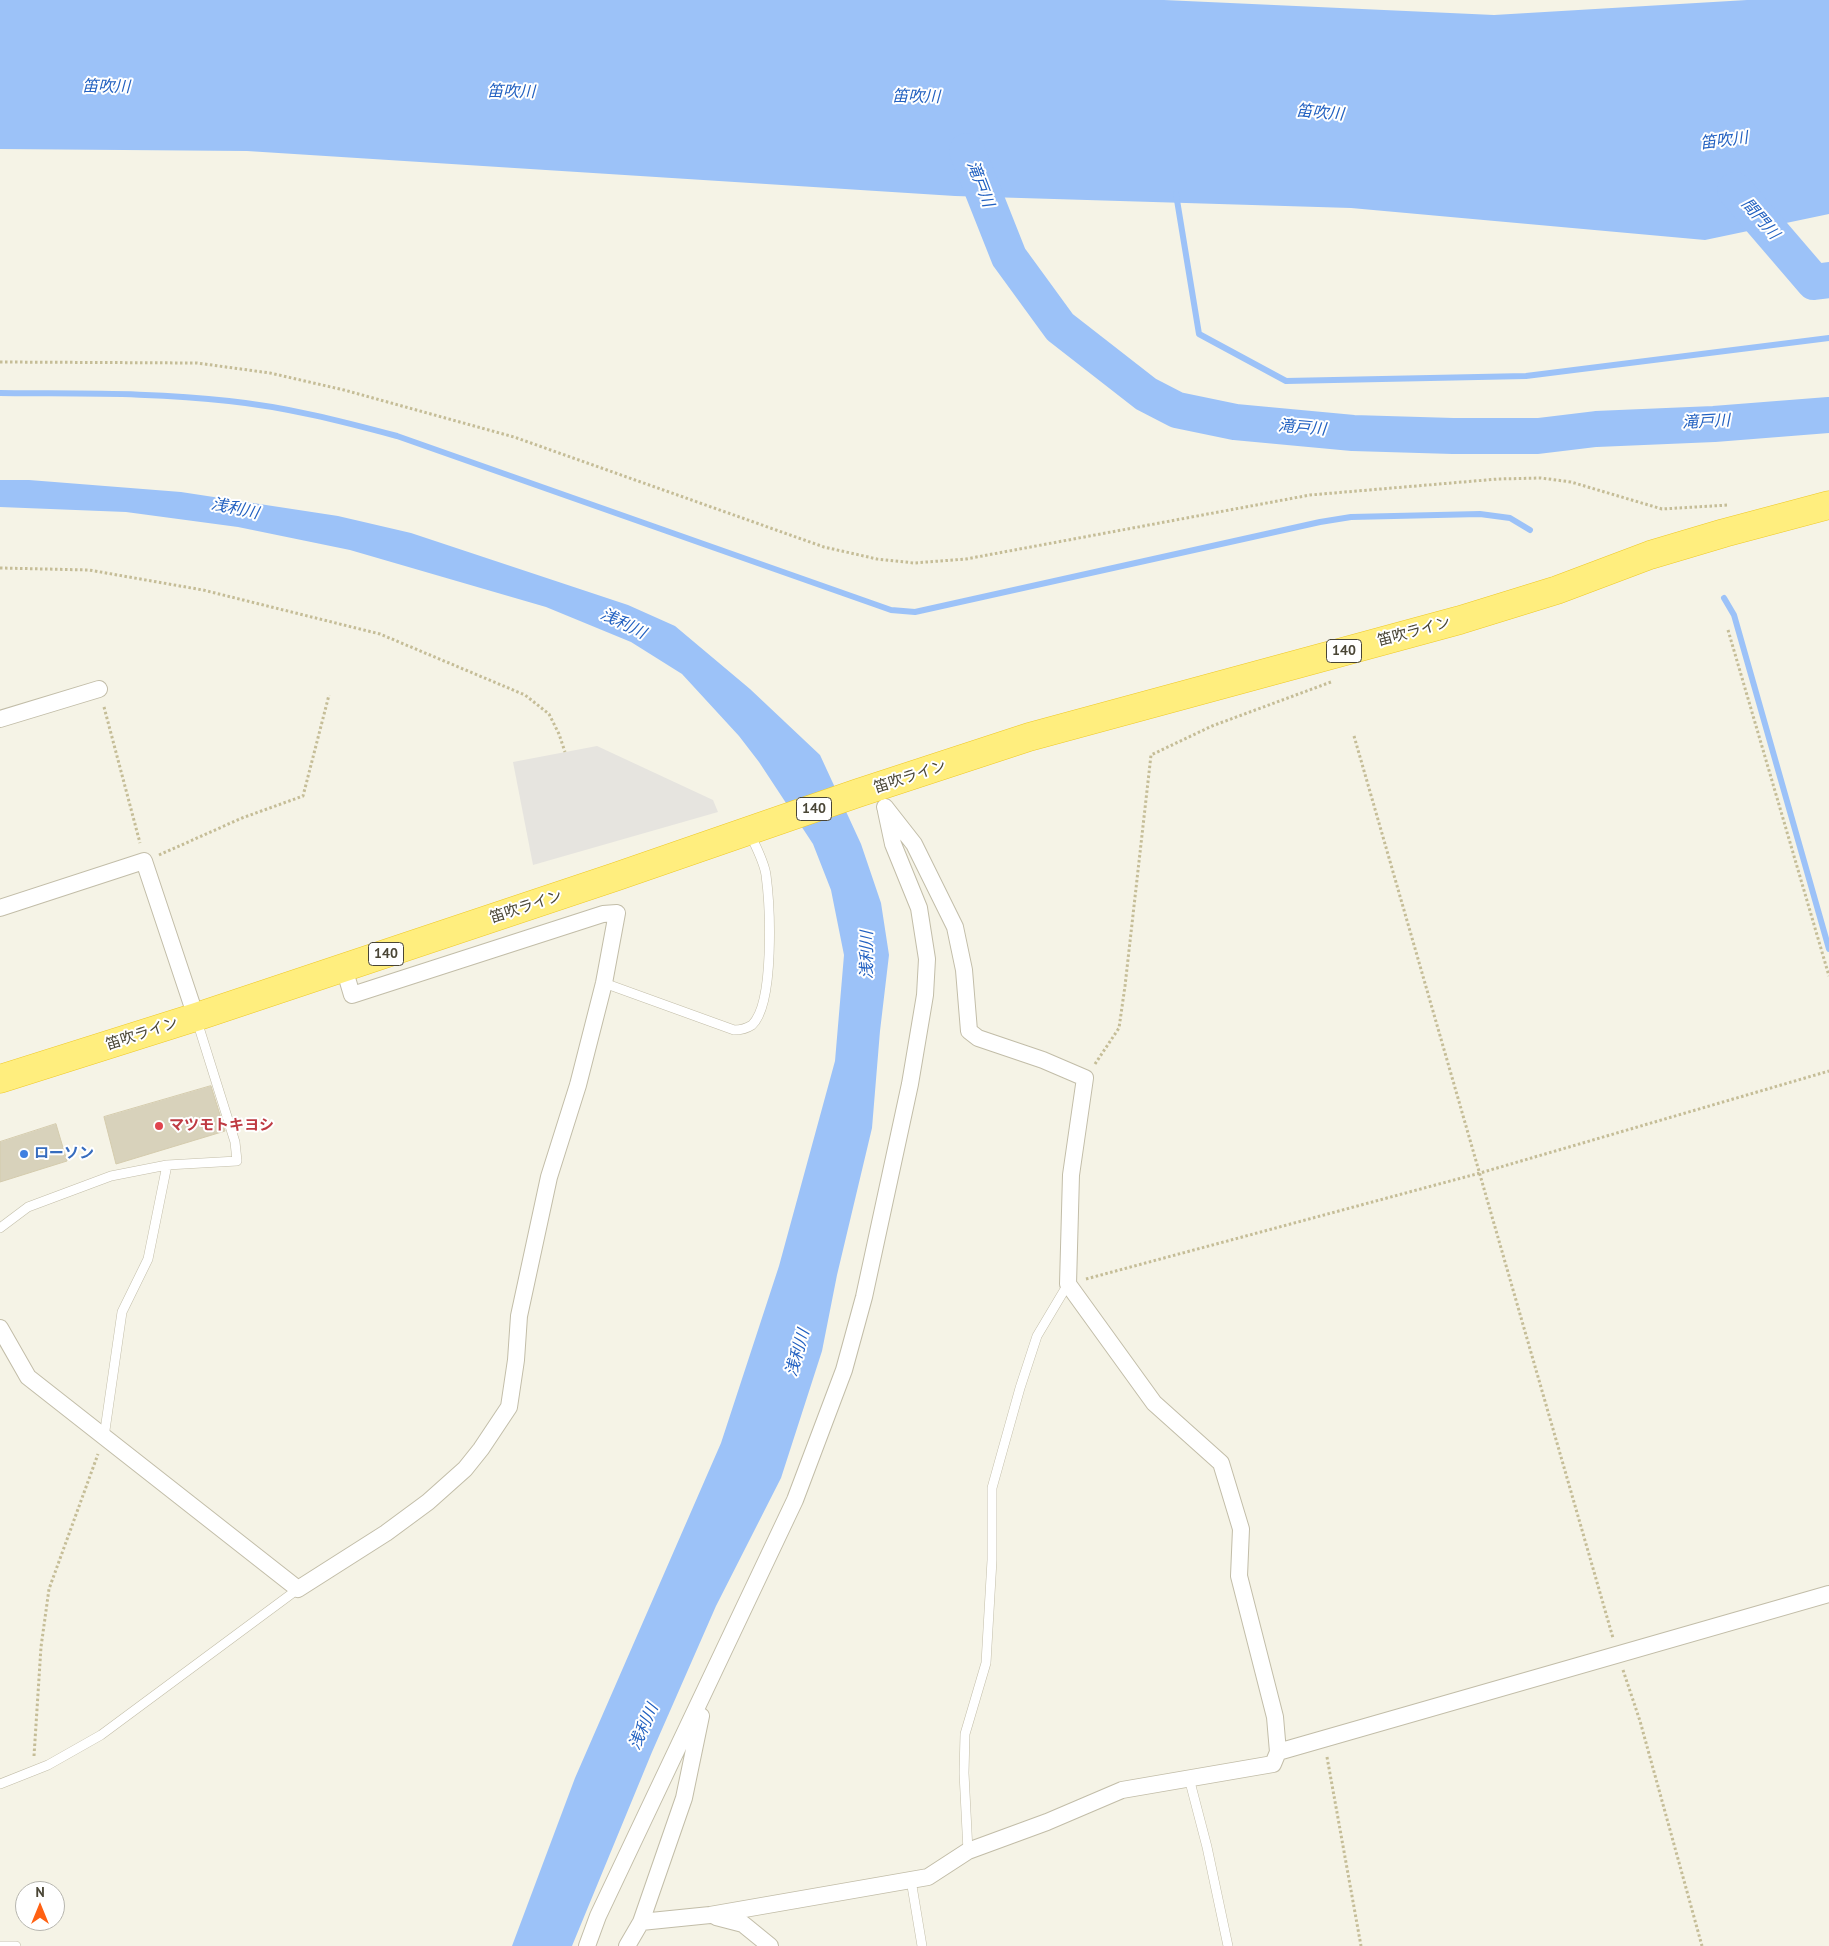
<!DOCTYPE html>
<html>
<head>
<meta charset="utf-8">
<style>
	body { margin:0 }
	#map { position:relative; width:1829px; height:1946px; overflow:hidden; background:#f5f3e6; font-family:"PT Sans",sans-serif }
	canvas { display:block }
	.north { position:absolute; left:15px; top:1881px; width:50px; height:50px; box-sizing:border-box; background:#fff; border:1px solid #b6b5ae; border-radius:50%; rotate:0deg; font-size:14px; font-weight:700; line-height:20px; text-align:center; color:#494535 }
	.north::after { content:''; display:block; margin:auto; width:18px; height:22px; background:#ff6113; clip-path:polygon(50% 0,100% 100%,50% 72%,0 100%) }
</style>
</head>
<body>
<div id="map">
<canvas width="1829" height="1946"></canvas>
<div class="north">N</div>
</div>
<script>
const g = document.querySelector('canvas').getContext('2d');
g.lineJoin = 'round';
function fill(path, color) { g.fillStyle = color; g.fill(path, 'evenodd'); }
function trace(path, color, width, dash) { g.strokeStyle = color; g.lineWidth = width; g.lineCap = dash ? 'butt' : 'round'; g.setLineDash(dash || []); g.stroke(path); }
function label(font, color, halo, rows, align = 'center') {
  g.font = font + ' "PT Sans","Noto Sans JP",sans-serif'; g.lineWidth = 4; g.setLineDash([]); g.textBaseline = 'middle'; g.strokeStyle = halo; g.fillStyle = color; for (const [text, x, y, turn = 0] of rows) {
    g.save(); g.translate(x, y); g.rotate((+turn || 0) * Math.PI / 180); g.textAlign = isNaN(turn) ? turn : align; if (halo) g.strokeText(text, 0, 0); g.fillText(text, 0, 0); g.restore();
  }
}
const parking = new Path2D(`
	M597,746L713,800L718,812L533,865L513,762Z`);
const water = new Path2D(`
	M0,0H1164L1494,15L1747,0H1829V214L1705,240L1351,208L955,196L247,151L0,149Z
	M0,480H29L181,492L338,516L411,533L628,605L675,626L750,689L820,755L861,844L881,903L889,955L880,1031L872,1128L837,1275L822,1351L781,1478L716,1606L652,1752L572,1946H512L575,1778L721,1443L779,1266L835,1061L844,955L831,890L813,844L759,762L739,736L682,674L631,642L546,607L350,550L238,527L126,512L0,507Z`);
const stream = new Path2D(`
	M1176,194L1199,334L1286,381L1526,376L1829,338
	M0,393C76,394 153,392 229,401C286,407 341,421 397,436L891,610L915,612L1320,522L1351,517L1480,514L1510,518L1530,530
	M1724,598L1734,615L1829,949`);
const river = new Path2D(`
	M967,151L1009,257L1060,327L1146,394L1177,410L1235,422L1353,433L1453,436H1538L1596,429L1714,424L1829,415
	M1735,190L1814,282L1829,280`);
const building = new Path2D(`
	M211,1086L225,1131L116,1164L104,1117Z
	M56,1124L67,1161L0,1182V1142Z`);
const path = new Path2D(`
	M0,362L197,363L270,373L344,390L514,437L824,547L877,559L914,563L966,559L1310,495L1498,479L1541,478L1571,482L1662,509L1729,505
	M0,568L89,570L203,590L380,634L525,695L549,714L559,734L565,752
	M1728,630L1829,976
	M104,707L140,843
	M1354,736L1613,1638
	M159,855L242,818L303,796L329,695
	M1095,1064L1119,1028L1125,986L1151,755L1212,726L1331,682
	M1086,1279L1480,1173L1829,1071
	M1623,1670L1640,1721L1702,1946
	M34,1756L41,1647L49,1589L98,1454
	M1327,1757L1361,1946`);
const service = new Path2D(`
	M604,983L734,1030C741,1030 746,1029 752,1025C775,1003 770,905 766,875C764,861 755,845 749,832
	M0,1228L28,1207L111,1176L167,1165L237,1161L235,1142L197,1021
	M104,1437L122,1312L148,1259L167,1165
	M1189,1778L1207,1847L1228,1946
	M0,1784L48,1765L101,1735L298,1589
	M968,1851L964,1773L965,1734L986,1663L992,1560V1488L1020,1388L1037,1336L1068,1284
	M911,1880L922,1946
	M0,1946H16`);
const minor = new Path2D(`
	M0,719L99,689
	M0,908L144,861L196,1017
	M0,1328L28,1377L298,1589L386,1533L428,1502L465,1469L481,1449L509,1407L516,1360L519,1316L549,1177L578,1085L604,983L617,913L603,914L352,995L344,968
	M1278,1752L1829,1594
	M716,1917L743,1924L770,1946
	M641,1922L710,1915L928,1877L968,1851L1047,1822L1122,1790L1273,1764L1278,1752L1275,1717L1239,1576L1241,1529L1221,1463L1154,1403L1068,1284L1071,1175L1085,1078L1043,1060L978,1038L969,1031L964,970L955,927L914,844L885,807
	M587,1946L598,1916L795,1500L844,1370L864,1297L910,1084L925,995L927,959L919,908L893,844L886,811
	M627,1946L641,1922L684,1798L701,1716`);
const trunk = new Path2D(`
	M0,1079L196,1017L615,877L858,793L1029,737L1460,620L1557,590L1650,555L1724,533L1829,505`);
const markers = [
	[159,1126,5,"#e0444e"],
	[24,1154,5,"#3f7fe0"]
];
const shields = [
	[1344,651,35],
	[814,809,35],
	[386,954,35]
];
const shieldNames = [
	["140",1344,651],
	["140",814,809],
	["140",386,954]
];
const streetNames = [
	["笛吹ライン",1414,632,-15],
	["笛吹ライン",910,777,-18],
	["笛吹ライン",526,907,-18],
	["笛吹ライン",142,1034,-18]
];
const healthNames = [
	["マツモトキヨシ",169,1126]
];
const shopNames = [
	["ローソン",34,1154]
];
const waterNames = [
	["笛吹川",106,87,1],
	["笛吹川",511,92,1],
	["笛吹川",916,97,1],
	["笛吹川",1320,113,5],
	["笛吹川",1724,141,-7],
	["滝戸川",980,184,69],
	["間門川",1760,219,49],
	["滝戸川",1706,422,-3],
	["滝戸川",1302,428,5],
	["浅利川",235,509,12],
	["浅利川",623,624,26],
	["浅利川",867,955,-90],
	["浅利川",798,1353,-74],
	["浅利川",644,1727,-66]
];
fill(parking, '#e6e4df');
fill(water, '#9cc2f8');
trace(stream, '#9cc2f8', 6);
trace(river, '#9cc2f8', 36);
fill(building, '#d8d2bb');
trace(building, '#d4cbad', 1);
trace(service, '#c2bda8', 10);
trace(minor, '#c2bda8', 18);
trace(trunk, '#eec827', 29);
trace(path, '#c5bd97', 3, [2.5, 2.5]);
trace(service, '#fff', 9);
trace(minor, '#fff', 16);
trace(trunk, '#ffee7e', 28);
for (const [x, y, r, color] of markers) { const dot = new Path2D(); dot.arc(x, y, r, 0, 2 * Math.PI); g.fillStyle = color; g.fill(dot); trace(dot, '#fff', 2); }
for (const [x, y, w] of shields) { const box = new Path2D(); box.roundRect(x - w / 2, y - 11.5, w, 23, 4); g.fillStyle = '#fff'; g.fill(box); trace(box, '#494535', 1); }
label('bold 14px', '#494535', null, shieldNames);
label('15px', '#494535', '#fff', streetNames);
label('bold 15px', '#be3a42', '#fff', healthNames, 'left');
label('bold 15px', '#366cbe', '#fff', shopNames, 'left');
label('italic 16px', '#2261c1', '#fff', waterNames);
</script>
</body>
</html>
